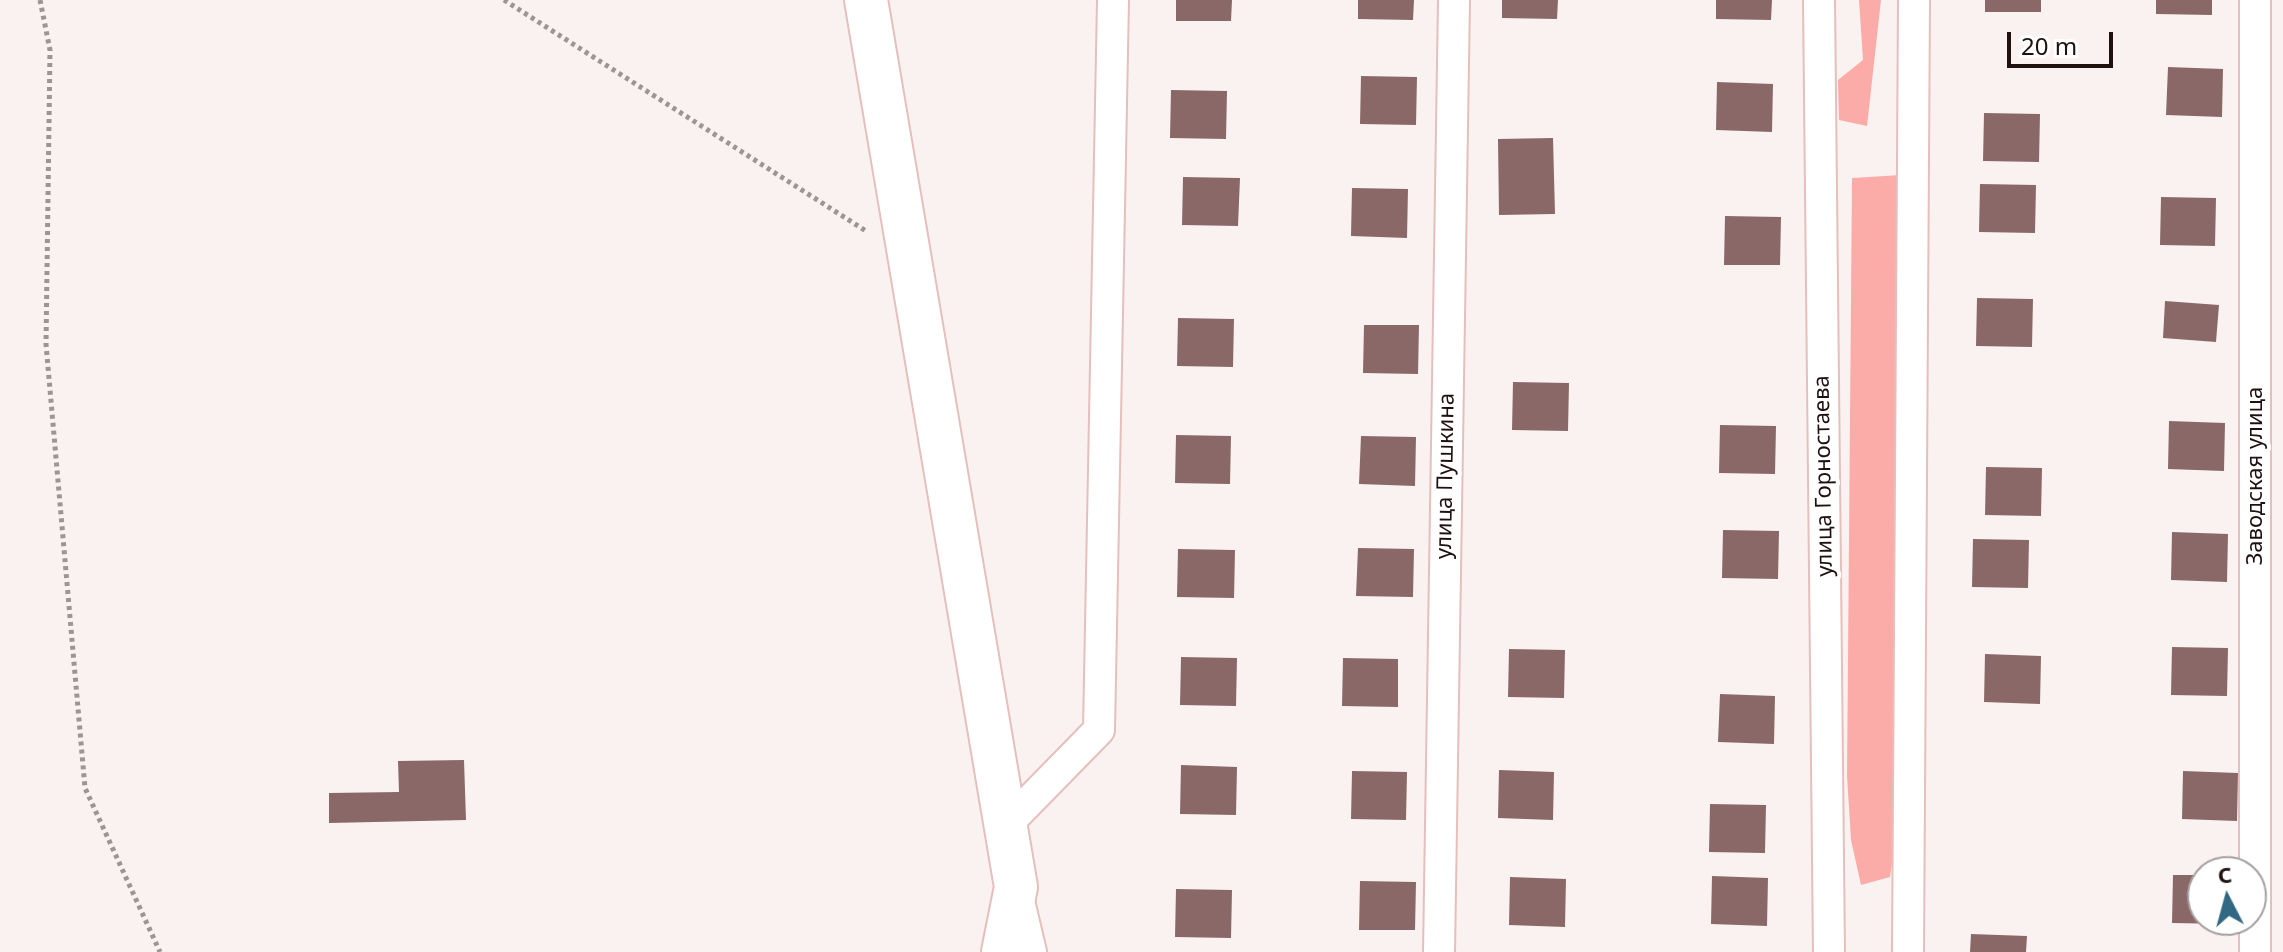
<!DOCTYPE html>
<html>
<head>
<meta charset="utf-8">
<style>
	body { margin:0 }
	#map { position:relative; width:2283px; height:952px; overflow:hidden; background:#faf2f1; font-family:"Noto Sans",sans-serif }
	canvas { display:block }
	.north { position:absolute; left:2187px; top:856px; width:80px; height:80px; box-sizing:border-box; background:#fff; border:2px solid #a5a09f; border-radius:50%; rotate:354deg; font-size:22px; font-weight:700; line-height:32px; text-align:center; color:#1e1110 }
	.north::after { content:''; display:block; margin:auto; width:28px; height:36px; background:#316883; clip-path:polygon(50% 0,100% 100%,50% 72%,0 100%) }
	.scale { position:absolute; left:2007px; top:32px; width:106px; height:36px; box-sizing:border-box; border:4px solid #1e1110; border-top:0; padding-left:10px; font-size:24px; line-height:28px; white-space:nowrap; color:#1e1110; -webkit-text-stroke:6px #fff; paint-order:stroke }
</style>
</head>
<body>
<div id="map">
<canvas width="2283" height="952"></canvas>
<div class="north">С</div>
<div class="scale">20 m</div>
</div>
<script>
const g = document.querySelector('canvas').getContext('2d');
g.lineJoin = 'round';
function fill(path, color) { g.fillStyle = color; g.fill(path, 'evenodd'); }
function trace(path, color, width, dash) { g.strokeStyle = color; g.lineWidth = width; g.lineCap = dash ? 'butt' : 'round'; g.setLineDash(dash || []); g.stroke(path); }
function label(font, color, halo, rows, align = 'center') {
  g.font = font + ' "Noto Sans",sans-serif'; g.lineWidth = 8; g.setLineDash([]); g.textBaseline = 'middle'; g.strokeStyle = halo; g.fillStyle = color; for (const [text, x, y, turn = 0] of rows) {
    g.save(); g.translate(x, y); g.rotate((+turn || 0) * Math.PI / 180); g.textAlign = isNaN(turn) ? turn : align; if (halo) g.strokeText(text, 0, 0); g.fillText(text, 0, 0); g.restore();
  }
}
const forest = new Path2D(`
	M1859,0H1881L1867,126L1839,120L1838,80L1863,60Z
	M1901,175L1895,428V844L1890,877L1861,885L1851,840L1847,776L1852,178Z`);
const building = new Path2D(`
	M1176,0H1232L1231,21H1176Z
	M1358,0H1414L1413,20L1358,19Z
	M1502,0H1558L1557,19L1502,18Z
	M1716,0H1772L1771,20L1716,19Z
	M1985,0H2041V12H1985Z
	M2156,0H2212V15L2156,14Z
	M2168,67L2223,69L2222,117L2166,115Z
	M1361,76L1417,77L1416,125L1360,124Z
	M1717,82L1773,84L1772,132L1716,130Z
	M1171,90L1227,91L1226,139L1170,138Z
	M1984,113L2040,114L2039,162L1983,161Z
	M1553,138L1555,214L1499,215L1498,139Z
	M1183,177L1240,178L1238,226L1182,225Z
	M1980,184L2036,185L2035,233L1979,232Z
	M1352,188L1408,189L1407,238L1351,236Z
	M2161,197L2216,198L2215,246L2160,245Z
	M1725,216L1781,217L1780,265H1724Z
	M1977,298L2033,299L2032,347L1976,346Z
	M2165,301L2219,305L2216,342L2163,338Z
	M1178,318L1234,319L1233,367L1177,366Z
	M1364,325H1419L1418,374L1363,373Z
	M1513,382L1569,383L1568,431L1512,430Z
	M2169,421L2225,423L2224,471L2168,469Z
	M1720,425L1776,426L1775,474L1719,473Z
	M1176,435L1231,436L1230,484L1175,483Z
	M1361,436L1416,437L1415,486L1359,484Z
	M1986,467L2042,468L2041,516L1985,515Z
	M1723,530L1779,531L1778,579L1722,578Z
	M2172,532L2228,534L2227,582L2171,580Z
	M1973,539L2029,540L2028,588L1972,587Z
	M1358,548L1414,549L1413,597L1356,596Z
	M1178,549L1235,550L1234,598L1177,597Z
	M2172,647L2228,648L2227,696L2171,695Z
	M1509,649L1565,650L1564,698L1508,697Z
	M1985,654L2041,656L2040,704L1984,702Z
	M1181,657L1237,658L1236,706L1180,705Z
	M1343,658L1398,659V707L1342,706Z
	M1720,694L1775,696L1774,744L1718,742Z
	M464,760L466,820L329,823V793L399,792L398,761Z
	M1181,765L1237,767L1236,815L1180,814Z
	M1499,770L1554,772L1553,820L1498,818Z
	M1352,771L1407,772L1406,820L1351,819Z
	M2183,771L2238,773L2237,821L2182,819Z
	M1710,804L1766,805L1765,853L1709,852Z
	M2173,875H2203V920H2228V924L2172,923Z
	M1712,876L1768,878L1767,926L1711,924Z
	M1510,877L1566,879L1565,927L1509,925Z
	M1360,881L1416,882L1415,930H1359Z
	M1176,889L1232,890L1231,938L1175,937Z
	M1971,934L2027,936L2026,952H1970Z`);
const path = new Path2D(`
	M40,0L50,50L46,344L85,788L160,952
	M504,0L866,231`);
const street = new Path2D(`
	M1819,0L1829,952
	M1006,825L1099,730L1113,0
	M1018,897L1031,952
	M1439,952L1454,0
	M1908,952L1914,0
	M2255,952V0`);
const secondary = new Path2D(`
	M866,0L1016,887L1003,952`);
const streetNames = [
	["улица Пушкина",1446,476,-89],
	["улица Горностаева",1824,476,-91],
	["Заводская улица",2256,476,-90]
];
fill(forest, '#fcaca8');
fill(building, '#8a6867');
trace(street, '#e5bfbc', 34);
trace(secondary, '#e5bfbc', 46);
trace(path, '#9e9493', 5, [4, 4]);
trace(street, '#fff', 30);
trace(secondary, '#fff', 42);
label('22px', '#1e1110', '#fff', streetNames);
</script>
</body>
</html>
